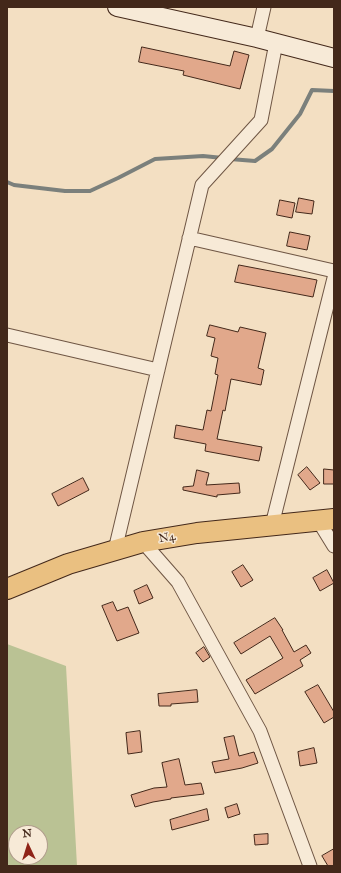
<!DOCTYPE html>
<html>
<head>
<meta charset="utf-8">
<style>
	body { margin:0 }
	#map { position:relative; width:341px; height:873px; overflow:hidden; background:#f3dfc2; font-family:"IM FELL Great Primer",serif }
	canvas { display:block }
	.frame { position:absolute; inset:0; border:8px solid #43281a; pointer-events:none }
	.north { position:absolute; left:8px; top:825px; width:40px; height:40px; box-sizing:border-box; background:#f7ead7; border:1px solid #af9c8b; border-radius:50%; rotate:356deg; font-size:11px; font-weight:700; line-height:16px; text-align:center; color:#43281a }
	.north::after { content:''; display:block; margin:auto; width:14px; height:18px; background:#8f2418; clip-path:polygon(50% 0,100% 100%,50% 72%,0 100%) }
</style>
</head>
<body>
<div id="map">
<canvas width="341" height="873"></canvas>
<div class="frame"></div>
<div class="north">N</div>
</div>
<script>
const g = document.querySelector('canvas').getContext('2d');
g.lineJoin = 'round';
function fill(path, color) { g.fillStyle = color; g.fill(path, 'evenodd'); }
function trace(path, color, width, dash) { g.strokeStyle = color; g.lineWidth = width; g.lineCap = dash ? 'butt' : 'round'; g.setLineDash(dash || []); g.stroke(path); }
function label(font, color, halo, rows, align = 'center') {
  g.font = font + ' "IM FELL Great Primer",serif'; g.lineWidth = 3; g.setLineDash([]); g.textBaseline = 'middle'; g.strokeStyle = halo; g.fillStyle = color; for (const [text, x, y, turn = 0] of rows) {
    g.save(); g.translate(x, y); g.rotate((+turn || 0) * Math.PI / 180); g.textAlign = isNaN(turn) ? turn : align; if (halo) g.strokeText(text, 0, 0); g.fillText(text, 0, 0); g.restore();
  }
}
const green = new Path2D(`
	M7,644L66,666L77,866H7ZM16,833H40V857H16Z`);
const stream = new Path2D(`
	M230,159L255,161L272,149L300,114L312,90L334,91
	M7,182L14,185L65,191H90L118,178L155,159L203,156L223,158`);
const building = new Path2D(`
	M142,47L230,66L234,51L249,55L240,89L183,75L184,71L139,62Z
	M299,198L314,201L312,214L296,212Z
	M280,200L295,203L292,218L277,215Z
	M290,232L310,236L307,250L287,246Z
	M239,265L317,280L313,297L235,282Z
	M210,325L238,332L240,327L266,333L258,368L264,370L261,385L231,379L225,411L223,410L217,439L262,447L259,461L205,451L206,444L174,438L176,425L203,430L207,410L211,411L218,375L215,374L218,358L211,356L215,338L207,336Z
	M307,467L320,483L310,490L298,475Z
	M324,469L334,470V484H324Z
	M197,470L209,473L206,485L239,483L240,493L217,495V497L183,490V487L193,486Z
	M83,478L89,490L58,506L52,494Z
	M243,565L253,580L241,587L232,572Z
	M327,570L334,583L320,591L313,578Z
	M147,585L153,598L139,604L134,591Z
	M113,602L117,611L128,607L139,633L117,641L102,606Z
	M275,618L283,630H282L294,652L306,645L311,653L300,660L303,666L255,694L246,680L283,658L270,636L241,654L234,643Z
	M204,647L210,657L203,662L196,653Z
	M318,685L334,712V717L324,723L305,692Z
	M197,690L198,702L171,704V706H159L158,694Z
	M140,731L142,752L128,754L126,733Z
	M234,736L239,756L254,752L258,763L242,768L215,773L212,762L229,759L224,738Z
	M314,748L317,763L300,766L298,752Z
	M179,759L185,785L201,783L204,794L171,798V799L153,802L135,807L131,795L154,788L167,787L162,763Z
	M237,804L240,814L228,818L225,808Z
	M207,809L209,820L172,830L170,820Z
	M268,834V844L255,845L254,835Z
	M334,849V866H328L322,856Z`);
const street = new Path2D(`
	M257,38L264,7
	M189,238L334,271
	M7,335L158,370
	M318,520L334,546
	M272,525L334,278
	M143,542L178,582L260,731L310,866
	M115,550L202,185L261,120L276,43`);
const secondary = new Path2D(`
	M117,7L257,38L334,58`);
const primary = new Path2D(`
	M7,589L68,564L143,542L197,533L334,519`);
const streetNames = [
	["N4",167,538,-9]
];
fill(green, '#bac294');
trace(stream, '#7b807c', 4);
fill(building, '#e1a88b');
trace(building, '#43281a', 1);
trace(street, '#6f5644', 15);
trace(secondary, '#43281a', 20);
trace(primary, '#43281a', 22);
trace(street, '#f7ead7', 13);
trace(secondary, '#f7ead7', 18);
trace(primary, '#eac081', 20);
label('12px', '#43281a', '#f7ead7', streetNames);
</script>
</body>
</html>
